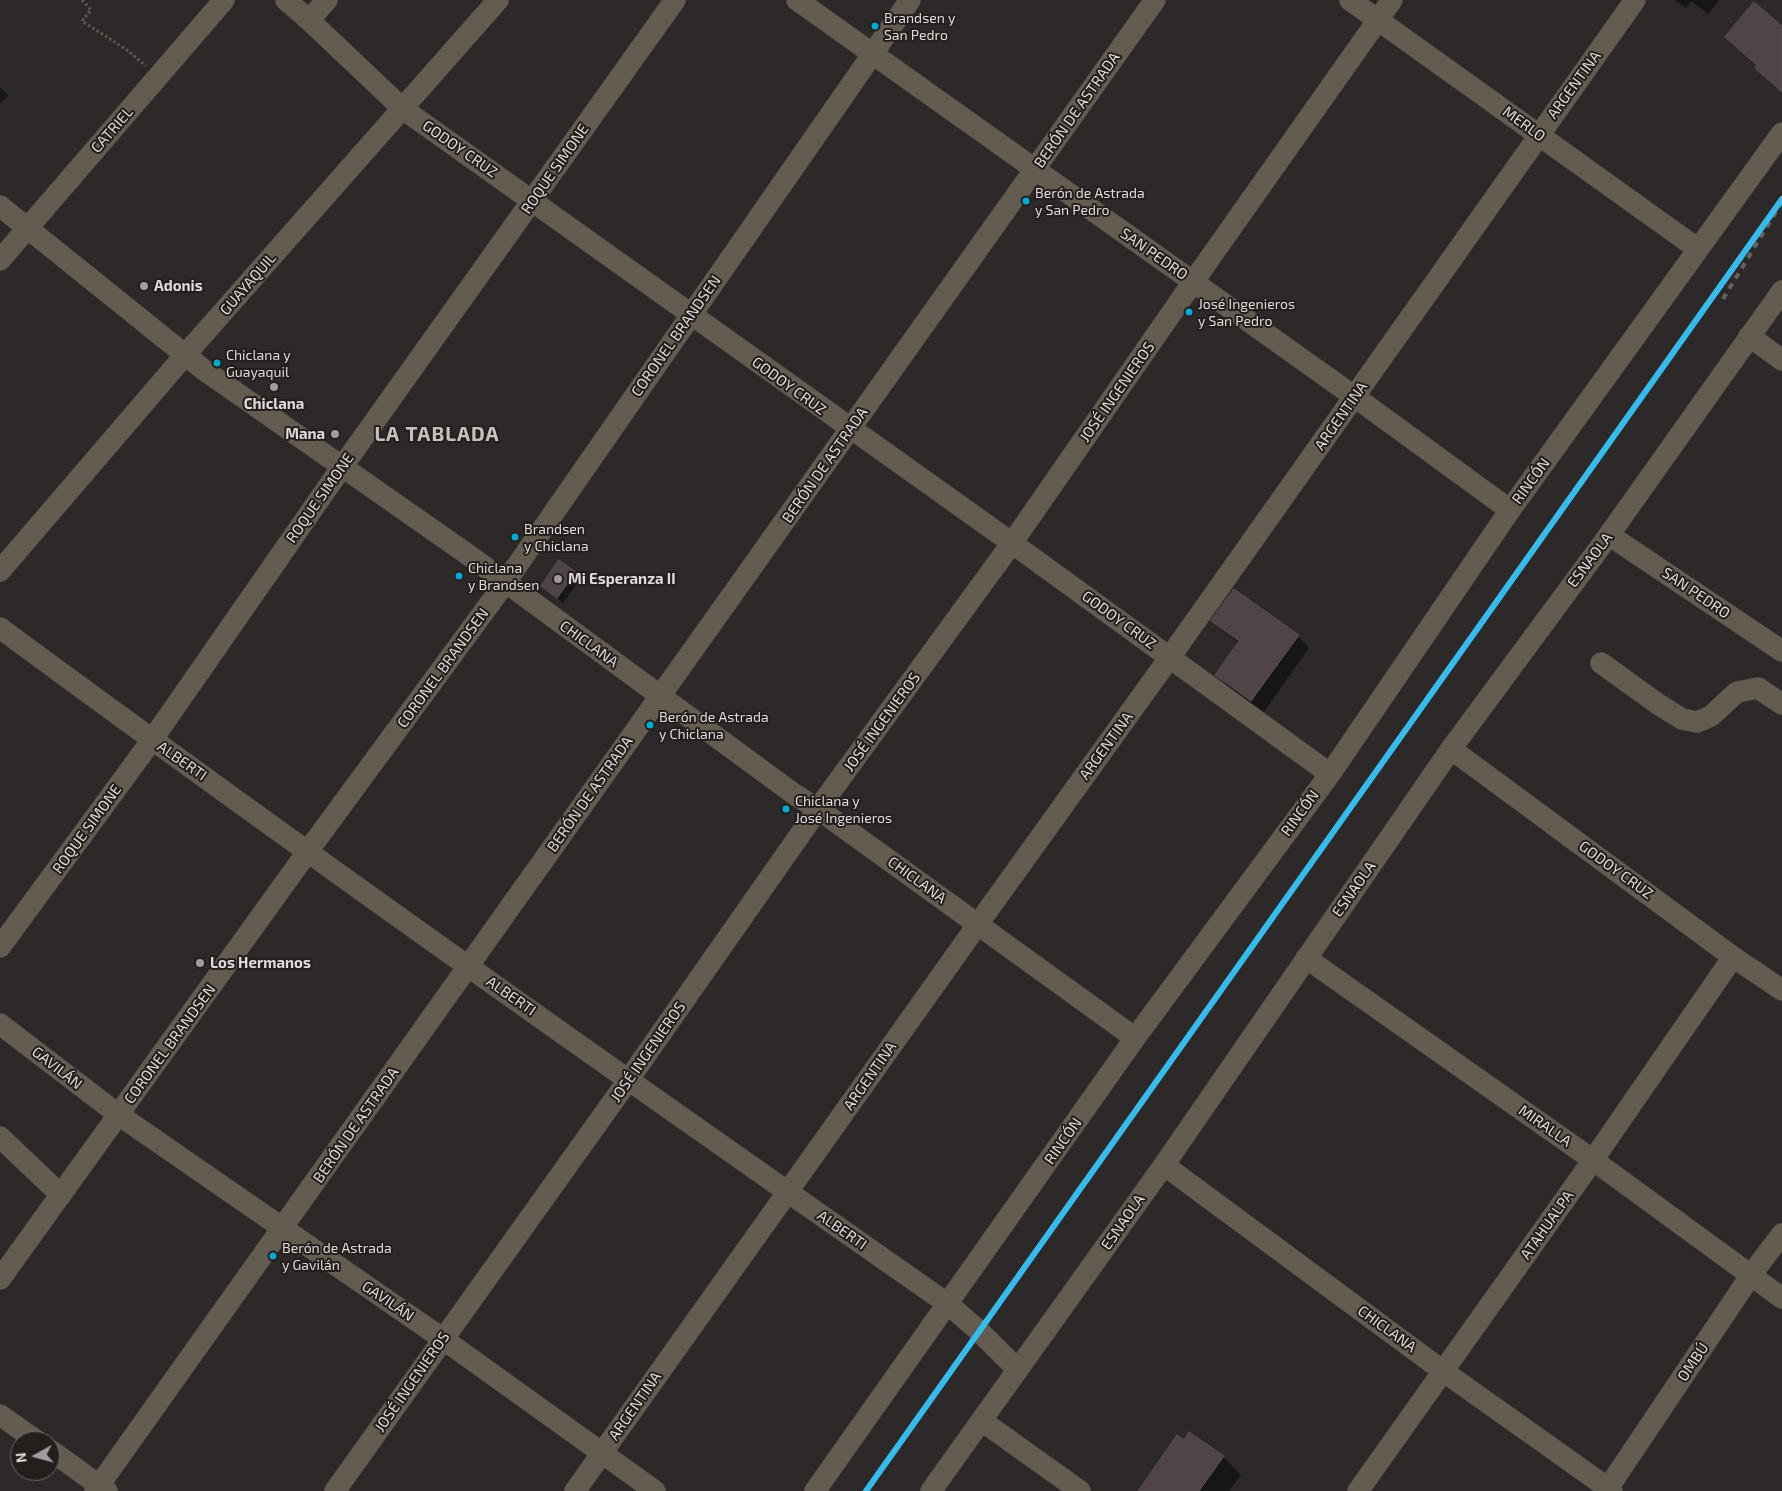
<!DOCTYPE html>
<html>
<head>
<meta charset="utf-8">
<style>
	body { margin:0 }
	#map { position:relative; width:1782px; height:1491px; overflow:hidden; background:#2c2928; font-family:"Exo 2",sans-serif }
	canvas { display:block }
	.north { position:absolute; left:10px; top:1431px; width:50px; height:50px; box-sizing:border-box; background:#241e1d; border:1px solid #6f6a69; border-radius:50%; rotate:263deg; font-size:14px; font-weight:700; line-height:20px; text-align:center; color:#dfdbda }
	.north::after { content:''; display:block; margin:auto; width:18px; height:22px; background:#a09d9c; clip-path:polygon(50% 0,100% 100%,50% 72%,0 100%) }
</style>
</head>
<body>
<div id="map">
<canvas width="1782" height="1491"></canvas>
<div class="north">N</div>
</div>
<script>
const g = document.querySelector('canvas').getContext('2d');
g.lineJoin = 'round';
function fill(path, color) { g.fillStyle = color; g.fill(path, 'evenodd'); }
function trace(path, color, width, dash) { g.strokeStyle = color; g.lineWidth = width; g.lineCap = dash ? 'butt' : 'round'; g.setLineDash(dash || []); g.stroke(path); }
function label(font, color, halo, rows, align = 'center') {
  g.font = font + ' "Exo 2",sans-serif'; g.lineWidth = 4; g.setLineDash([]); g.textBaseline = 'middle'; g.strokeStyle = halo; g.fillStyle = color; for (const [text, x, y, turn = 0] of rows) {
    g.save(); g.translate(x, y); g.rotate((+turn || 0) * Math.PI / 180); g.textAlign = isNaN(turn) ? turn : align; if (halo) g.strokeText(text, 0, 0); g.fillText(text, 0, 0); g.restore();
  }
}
const shadow = new Path2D(`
	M1675,0H1719L1708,14L1691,1L1686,8Z
	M0,87L8,95L0,104Z
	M575,573L580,579L563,603L543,586Z
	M1213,621L1298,636L1309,648L1264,712L1228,687L1217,675L1239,643L1224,632Z
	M1184,1442L1223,1457L1241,1475L1229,1491H1139Z`);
const building = new Path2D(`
	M1754,2L1782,26V92L1755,68L1757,65L1725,37Z
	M559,560L576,572L557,598L541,586Z
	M1234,589L1299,635L1251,701L1215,675L1239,641L1211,621Z
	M1189,1432L1224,1456L1199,1491H1138L1177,1435L1184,1440Z`);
const path = new Path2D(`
	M82,0L91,10L82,21L127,50L146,66`);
const minor = new Path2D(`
	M286,0L309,20L403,109L1012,543L1330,774
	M797,0L1355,397L1510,510
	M1350,0L1698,249
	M309,20L327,0
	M0,206L204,370L470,556L794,794L818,809L1135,1038
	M0,260L224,0
	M1749,336L1782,360
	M1609,535L1782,651
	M0,571L185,355L498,0
	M0,628C312,858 630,1082 948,1304L979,1331L1018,1370
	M1601,663L1658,704L1682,719L1697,722L1711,716L1737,692L1758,688L1782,704
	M1451,749L1733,957L1782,990
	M0,947L152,740L330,484L675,0
	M1306,958L1593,1160L1782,1298
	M0,1024L119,1115L443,1339L655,1491
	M0,1137L61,1195
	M1164,1165L1443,1371L1612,1491
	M0,1279L308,851L505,583L910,0
	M0,1415L37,1441
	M982,1421L1080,1491
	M50,1450L107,1491
	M95,1491L1155,0
	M335,1491L629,1079L818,809L1012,543L1193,282L1392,0
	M575,1491L978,924L1170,657L1635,0
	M815,1491L1135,1038L1330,774L1510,510L1782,133
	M931,1491L1164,1165L1451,749L1609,535L1782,291
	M1358,1491L1593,1160L1733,957
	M1606,1491L1751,1275L1782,1234`);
const rail = new Path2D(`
	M1723,299L1782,202`);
const rail1 = new Path2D(`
	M866,1491L1782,199`);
const markers = [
	[875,26,4.5,"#00a9ce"],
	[1026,201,4.5,"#00a9ce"],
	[144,286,5,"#a09d9c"],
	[1189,312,4.5,"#00a9ce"],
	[217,363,4.5,"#00a9ce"],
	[274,387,5,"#a09d9c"],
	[335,434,5,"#a09d9c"],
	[515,537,4.5,"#00a9ce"],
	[459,576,4.5,"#00a9ce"],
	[558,579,5,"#a09d9c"],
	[650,725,4.5,"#00a9ce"],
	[786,809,4.5,"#00a9ce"],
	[200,963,5,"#a09d9c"],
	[273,1256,4.5,"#00a9ce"]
];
const busNames = [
	["Brandsen y",884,18],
	["San Pedro",884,35],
	["Berón de Astrada",1035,193],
	["y San Pedro",1035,210],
	["José Ingenieros",1198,304],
	["y San Pedro",1198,321],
	["Chiclana y",226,355],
	["Guayaquil",226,372],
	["Brandsen",524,529],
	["y Chiclana",524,546],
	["Chiclana",468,568],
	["y Brandsen",468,585],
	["Berón de Astrada",659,717],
	["y Chiclana",659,734],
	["Chiclana y",795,801],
	["José Ingenieros",795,818],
	["Berón de Astrada",282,1248],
	["y Gavilán",282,1265]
];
const streetNames = [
	["ARGENTINA",1574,85,-54],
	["BERÓN DE ASTRADA",1077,110,-55],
	["MERLO",1524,124,36],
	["CATRIEL",112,130,-49],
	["GODOY CRUZ",460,149,35],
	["ROQUE SIMONE",555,169,-55],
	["SAN PEDRO",1154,254,35],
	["GUAYAQUIL",248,284,-49],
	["CORONEL BRANDSEN",676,336,-55],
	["GODOY CRUZ",789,386,36],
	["JOSÉ INGENIEROS",1117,392,-55],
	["ARGENTINA",1341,416,-55],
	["BERÓN DE ASTRADA",825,465,-55],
	["RINCÓN",1531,481,-54],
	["ROQUE SIMONE",320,498,-55],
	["ESNAOLA",1590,560,-53],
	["SAN PEDRO",1696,593,34],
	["GODOY CRUZ",1119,620,36],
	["CHICLANA",589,644,36],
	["CORONEL BRANDSEN",443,668,-54],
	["JOSÉ INGENIEROS",882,722,-54],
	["ARGENTINA",1106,746,-54],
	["ALBERTI",182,761,35],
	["BERÓN DE ASTRADA",590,794,-55],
	["RINCÓN",1300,813,-54],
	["ROQUE SIMONE",87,829,-54],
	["GODOY CRUZ",1616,870,36],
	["CHICLANA",917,880,36],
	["ESNAOLA",1354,889,-55],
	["ALBERTI",511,996,35],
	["CORONEL BRANDSEN",170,1044,-54],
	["JOSÉ INGENIEROS",648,1052,-55],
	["GAVILÁN",57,1068,38],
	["ARGENTINA",870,1076,-55],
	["BERÓN DE ASTRADA",356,1125,-55],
	["MIRALLA",1545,1126,35],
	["RINCÓN",1063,1141,-55],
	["ESNAOLA",1123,1222,-55],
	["ATAHUALPA",1547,1225,-55],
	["ALBERTI",842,1230,35],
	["GAVILÁN",388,1301,34],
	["CHICLANA",1387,1329,36],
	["OMBÚ",1693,1362,-56],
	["JOSÉ INGENIEROS",412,1382,-55],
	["ARGENTINA",635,1406,-55]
];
const poiNames = [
	["Adonis",154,286],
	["Chiclana",274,404,"center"],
	["Mana",325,434,"right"],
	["Mi Esperanza II",568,579],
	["Los Hermanos",210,963]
];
const districtNames = [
	["LA TABLADA",437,434]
];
fill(shadow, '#0007');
fill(building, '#514447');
trace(building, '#555252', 1);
trace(minor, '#484545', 22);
trace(path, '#605952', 3, [2.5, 2.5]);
trace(minor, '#645c51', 21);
trace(rail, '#68625b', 4, [6, 6]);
trace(rail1, '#37bbed', 6);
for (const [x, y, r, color] of markers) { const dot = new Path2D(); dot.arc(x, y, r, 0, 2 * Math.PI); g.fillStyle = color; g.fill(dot); trace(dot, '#241e1d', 2); }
label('14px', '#dfdbda', '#241e1d', busNames, 'left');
label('15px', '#dfdbda', '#241e1d', streetNames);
label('bold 15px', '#dfdbda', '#241e1d', poiNames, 'left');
g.letterSpacing = '1px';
label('bold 20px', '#c8c0be', '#241e1d', districtNames);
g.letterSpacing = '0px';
</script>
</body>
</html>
